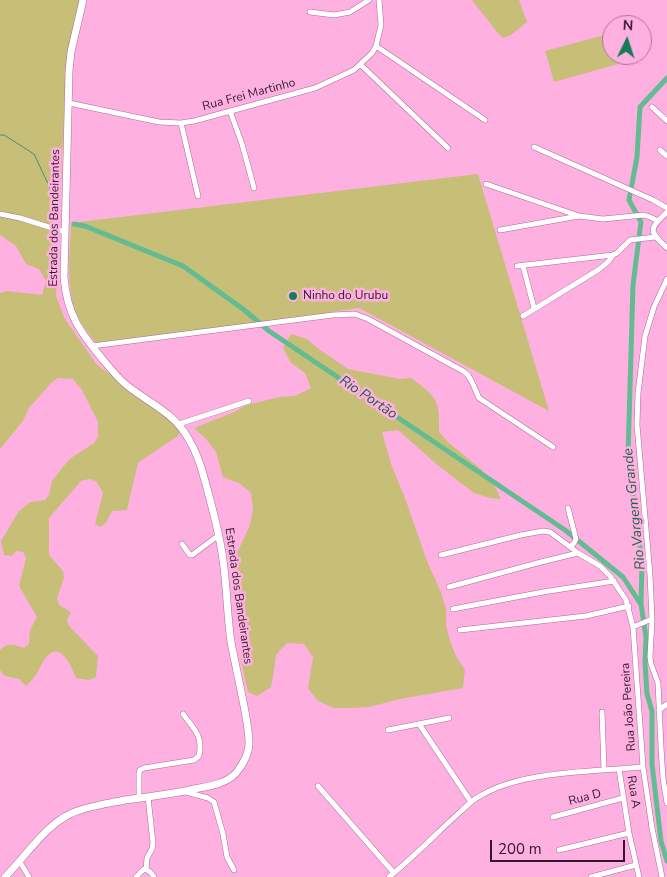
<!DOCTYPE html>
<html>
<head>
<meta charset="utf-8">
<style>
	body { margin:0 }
	#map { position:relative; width:667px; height:877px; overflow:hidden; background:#feb1e1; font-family:"Nunito Sans",sans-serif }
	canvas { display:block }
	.north { position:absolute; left:602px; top:15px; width:50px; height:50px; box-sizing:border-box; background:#feb1e1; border:1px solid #ad7397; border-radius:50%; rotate:4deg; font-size:14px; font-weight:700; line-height:20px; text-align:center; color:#331629 }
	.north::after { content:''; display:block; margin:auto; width:18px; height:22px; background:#157c56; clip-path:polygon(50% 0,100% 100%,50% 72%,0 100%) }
	.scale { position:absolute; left:490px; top:840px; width:135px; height:22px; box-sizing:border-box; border:2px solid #331629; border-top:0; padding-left:6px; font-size:15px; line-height:18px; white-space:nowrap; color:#331629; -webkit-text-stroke:4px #feb1e1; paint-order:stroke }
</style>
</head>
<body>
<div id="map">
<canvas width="667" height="877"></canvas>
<div class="north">N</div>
<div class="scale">200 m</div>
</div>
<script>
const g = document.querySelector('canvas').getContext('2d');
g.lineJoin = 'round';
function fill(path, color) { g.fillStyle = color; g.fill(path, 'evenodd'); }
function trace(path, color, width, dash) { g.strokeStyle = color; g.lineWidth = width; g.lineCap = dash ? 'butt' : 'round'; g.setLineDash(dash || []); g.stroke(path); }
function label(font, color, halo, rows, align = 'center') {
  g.font = font + ' "Nunito Sans",sans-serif'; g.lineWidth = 5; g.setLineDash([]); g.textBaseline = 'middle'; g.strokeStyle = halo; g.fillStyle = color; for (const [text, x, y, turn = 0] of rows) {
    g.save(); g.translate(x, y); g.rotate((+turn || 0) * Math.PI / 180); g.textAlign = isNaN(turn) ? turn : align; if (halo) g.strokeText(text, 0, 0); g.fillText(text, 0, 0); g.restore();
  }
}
const green = new Path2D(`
	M0,0H81L65,90L56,296L65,319L97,365L171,419L179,427V435L138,463L127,510L112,511L106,523L100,527L95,524L103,493L96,481L89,479L81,481L49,518V555L63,571L64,578L57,598L59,605L71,612L67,620L69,626L98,656L96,677L89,680L76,678C73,672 70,662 65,657C51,641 42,664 37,673C34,678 30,682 26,686L19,679L5,676L0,670V650C8,642 14,645 24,648L29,644L30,630L37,617L19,586L26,558L23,552L16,551L12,556L4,555L1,541L19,511L30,502L45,500L49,495L52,481L62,468L71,458L94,443L98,437V422L82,390L73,379L58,378L52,382L29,408L23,421L0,449V293L7,291L42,295L46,281L39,269L26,264L16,246L0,235Z
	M472,0H519L527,22L511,35L503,38L497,32Z
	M612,33V55H623L625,62L554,82L545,51Z
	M478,174L549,411L359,308L99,346C93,339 87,332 82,324C64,295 70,256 71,223Z
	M291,334L307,339L320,350L348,369L400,379L411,378C418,383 431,392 435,400C440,408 439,423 439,432L450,444L481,469L493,483L501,499L490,498L474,493L435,463L398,430L382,432L391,464L405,498L427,561L441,592L446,609V625L450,641L456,656L465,670L463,688L400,699L369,707L352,708H334L318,701L308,688L313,657L304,644L287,643L276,655L274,671L271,687L257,696L248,692L241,661V628L232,589L236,555L250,525L253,509L251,493L239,483L223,477L216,452L206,439L194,428L232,413L247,405L279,397L295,396L311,388L305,373L291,363L283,348Z`);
const stream = new Path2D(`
	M0,135H4L34,154L51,190L53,205L58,214`);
const canal = new Path2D(`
	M667,78L640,107L637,157L629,200L641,222L633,285L628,456L642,563L641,604L646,637L645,663L647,694L652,711V764L661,841L667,861
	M74,224L85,226L183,266L243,309L269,331L565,530L623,577L640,603`);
const minor = new Path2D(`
	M310,12L334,15L350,12L369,0
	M376,46L485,120
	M361,65L448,148
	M69,103L159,122L181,123L194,121L315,88L354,70L372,53L376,46L381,25L379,0
	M652,107L667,121
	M230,111L242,144L254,188
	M181,123L198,196
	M534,147L653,200L667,208
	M660,150L667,156
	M486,184L579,216L603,219L644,215L650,217L658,221
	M667,212C649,230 648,230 667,248
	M0,214L20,218L65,232
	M500,230L579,216
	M517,266L613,255L617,253L630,240L655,237
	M523,266L534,308
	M667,279L654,307L645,336L638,393L637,425L650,575L652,619L650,657L651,664L658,683L661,747L663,778L667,803
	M523,316L598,270L608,262L613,255
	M92,346L333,315L355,314L368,319L463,371L468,375L472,382L479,398L553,447
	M179,424L249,401
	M568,508L576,539L574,543L570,547
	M182,544L190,555H192L219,535
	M441,555L521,535L543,531L550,532L578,553L600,566L610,576L626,600L633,627L643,767L652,828L662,877
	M449,587L541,562L578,553
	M453,609L543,592L614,581
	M633,627L652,619
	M460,630L586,616L629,606
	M659,710L667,704
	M602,712L604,770
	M419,724L471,802
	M388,730L449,718
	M619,769L629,833L639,877
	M318,786L394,873
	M186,792L208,798L214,802L223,834L227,857L234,870
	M139,798V773L140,770L144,768L194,760L199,756C203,736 195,730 183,714
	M553,817L623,798
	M559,850L629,833
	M20,862L29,877
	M146,870L147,858L152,849L153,843L148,797
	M146,870C150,870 152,874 154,877
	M136,877L144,869L146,870
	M389,877C410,860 429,841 448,823C456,816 463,809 471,802C512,770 592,772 643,767
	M591,877L636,865`);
const major = new Path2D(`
	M5,877C24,858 46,825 70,814C87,806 106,804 125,800C148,797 172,794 194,789C209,786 226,784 236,773C243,765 249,753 249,743C249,731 246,718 244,706C240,685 235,663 231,642C227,615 227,587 223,560C220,537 214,514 208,492C203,473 198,454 188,438C174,413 151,404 129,387C119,380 112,370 104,361C80,332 67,315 64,277L69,71L71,52L83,0`);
const markers = [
	[293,296,5,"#157c56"]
];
const streetNames = [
	["Rua Frei Martinho",249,95,-15],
	["Estrada dos Bandeirantes",55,218,-89],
	["Estrada dos Bandeirantes",238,596,82],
	["Rua João Pereira",629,707,-94],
	["Rua A",633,792,81],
	["Rua D",585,798,-15]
];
const poiNames = [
	["Ninho do Urubu",303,296]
];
const waterNames = [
	["Rio Portão",368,398,34],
	["Rio Vargem Grande",635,509,-96]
];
fill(green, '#c7be77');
trace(stream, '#558a72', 1);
trace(canal, '#63bb92', 5);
trace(minor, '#af6896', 6);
trace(major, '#af6896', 8);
trace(minor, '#fff', 5);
trace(major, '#fff', 7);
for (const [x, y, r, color] of markers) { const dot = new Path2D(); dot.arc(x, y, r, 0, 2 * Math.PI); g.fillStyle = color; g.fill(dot); trace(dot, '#feb1e1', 2); }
label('12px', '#331629', '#feb1e1', streetNames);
label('12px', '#331629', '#feb1e1', poiNames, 'left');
label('italic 14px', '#1d5f44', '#feb1e1', waterNames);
</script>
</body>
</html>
